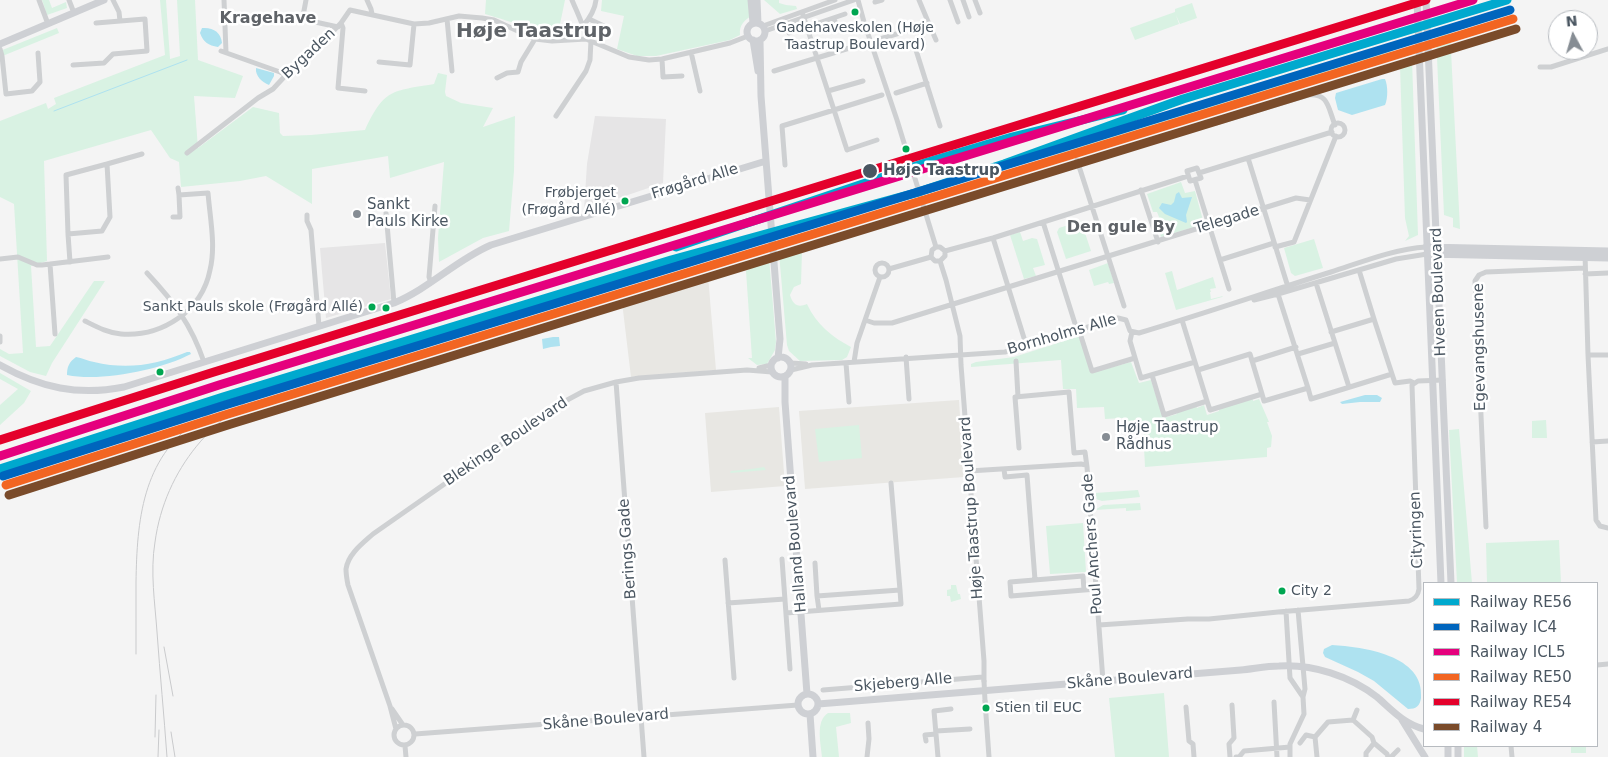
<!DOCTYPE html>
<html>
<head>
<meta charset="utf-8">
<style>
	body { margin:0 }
	#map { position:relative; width:1608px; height:757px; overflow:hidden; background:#f4f4f4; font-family:"DejaVu Sans",sans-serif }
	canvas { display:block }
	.legend { position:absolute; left:1423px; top:582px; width:175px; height:165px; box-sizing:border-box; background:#fff; border:1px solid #b7bbc0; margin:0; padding:6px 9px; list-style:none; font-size:15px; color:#4a5661 }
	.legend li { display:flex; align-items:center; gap:10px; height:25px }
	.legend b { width:25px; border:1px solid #b7bbc0 }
	.north { position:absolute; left:1548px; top:10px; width:50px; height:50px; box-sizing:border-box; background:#fff; border:1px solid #b7bbc0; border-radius:50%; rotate:354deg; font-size:14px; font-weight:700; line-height:20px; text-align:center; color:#4a5661 }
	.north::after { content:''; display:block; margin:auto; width:18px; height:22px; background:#868d94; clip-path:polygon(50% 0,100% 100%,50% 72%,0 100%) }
</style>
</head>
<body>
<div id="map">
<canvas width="1608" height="757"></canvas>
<ul class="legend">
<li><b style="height:6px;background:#00a9ce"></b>Railway RE56</li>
<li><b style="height:6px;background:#0065bd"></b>Railway IC4</li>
<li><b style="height:6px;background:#e5007d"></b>Railway ICL5</li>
<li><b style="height:6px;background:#f26522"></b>Railway RE50</li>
<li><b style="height:6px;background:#e4002b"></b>Railway RE54</li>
<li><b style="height:6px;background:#7a4b2a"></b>Railway 4</li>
</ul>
<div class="north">N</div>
</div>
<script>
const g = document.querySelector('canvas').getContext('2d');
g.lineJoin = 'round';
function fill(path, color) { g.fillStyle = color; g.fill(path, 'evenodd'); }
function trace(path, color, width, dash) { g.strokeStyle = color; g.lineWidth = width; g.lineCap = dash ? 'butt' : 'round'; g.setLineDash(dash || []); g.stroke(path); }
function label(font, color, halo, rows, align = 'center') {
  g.font = font + ' "DejaVu Sans",sans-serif'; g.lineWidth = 5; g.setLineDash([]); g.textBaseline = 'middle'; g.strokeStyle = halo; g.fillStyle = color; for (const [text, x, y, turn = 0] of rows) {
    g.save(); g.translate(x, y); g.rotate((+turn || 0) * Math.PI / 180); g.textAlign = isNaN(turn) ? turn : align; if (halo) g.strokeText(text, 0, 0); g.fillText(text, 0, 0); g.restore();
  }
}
const commercial = new Path2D(`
	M708,276L716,370L631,377L622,302Z
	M959,400L964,477L805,489L799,411Z
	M779,407L785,486L711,492L705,413Z`);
const education = new Path2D(`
	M595,116L666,119L663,183L584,210L587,164Z
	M385,243L391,299L326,318L320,248Z`);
const green = new Path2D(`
	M42,0H49L52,8L66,2L67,8L47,15Z
	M160,0H166L170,59L180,56L177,0H195L198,60L243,76L235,98L194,96L198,148L253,107L279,113L280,133L283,136L311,135L365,130C384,89 392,91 434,84L438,73L447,75L445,92L446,96L461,103L493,108L483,127L515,116L514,171L509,231L483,238L439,262L438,238L444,162L390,178L388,156L312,169V204L266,176L240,181L181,187L179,162L170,158L151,130L44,161L47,261L31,266L36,347L50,346L94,281H105L52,363L46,376L30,372L0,356V349L9,354L23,353L14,204L0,197V121L46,103L48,109L56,104L54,98L165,55Z
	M486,0H565L559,29C534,31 509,21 485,14Z
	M602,0H750L752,15C744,21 739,25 740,35L730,40L656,56H637L617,49L624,16L601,11Z
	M764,0H779V3L786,5L796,6L797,9L780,14Z
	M1192,3L1197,18L1180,24L1176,15L1179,24L1135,40L1130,28L1175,12V9Z
	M57,28L59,33L0,57V51Z
	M1450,31L1460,229L1453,227V218L1444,215L1436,35Z
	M1392,43L1394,48L1390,58L1194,115L1058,160L1012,176L935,199L933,194L1040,160L1181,109L1329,65Z
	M1412,60L1418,235L1405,241L1409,236L1405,218L1400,66Z
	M1181,182L1185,193L1195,191L1204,224L1161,237L1156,221L1159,217L1157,212H1153L1147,194Z
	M1081,221L1091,251L1066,259L1057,232L1059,228Z
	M1020,232L1023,241L1032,238L1037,239L1045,265L1033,268L1036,276L1024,279L1010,235Z
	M1314,239L1323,268L1295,276L1291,273L1284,248Z
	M828,241L827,244L802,251L801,284L794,287L790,295C793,305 798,308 807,304C816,324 832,337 851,347L847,357L842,360L800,361L789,351L787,345L779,253Z
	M769,257L776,342L775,350L767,364L757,365L748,358H752L746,271Z
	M1108,263L1114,283L1109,284L1108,282L1094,286L1089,270Z
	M1172,271L1177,290L1213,277L1216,288L1210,289L1211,292H1210L1211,299L1223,296L1222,297L1176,310L1165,273Z
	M1083,335L1094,372L1131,362L1139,383L1151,380L1163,418L1177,414L1176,412L1196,406L1197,408L1204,405L1207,415L1219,411V409L1253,399V401L1259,399L1269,422H1267L1272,436L1271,447L1267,448V457L1145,467L1143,427L1124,428L1123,418L1105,419L1104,407L1077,408L1076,389H1063L1061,360L971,367V364L976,362L1014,357Z
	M0,373L31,391L24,403L0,425V405L18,389L0,379Z
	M1546,420L1547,438H1532V421Z
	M859,425L862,458L819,462L815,429Z
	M1459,429L1472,583H1457L1449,430Z
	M764,467L766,470L730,473L731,471C741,470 754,469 764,467Z
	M1093,485L1095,493L1138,490L1140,497L1102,501L1096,499L1094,496Z
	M1140,503L1141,510L1126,511V508L1095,510L1103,505Z
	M1083,523L1086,572L1050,574L1046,526Z
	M1559,540L1561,583H1487L1486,543Z
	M951,585H956L958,594H960L961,599L951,602L950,596H947V590L951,589Z
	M1164,693L1169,757H1115L1109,698Z
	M828,713H850L851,723L836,727L839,757H822C821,744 815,721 828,713Z
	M1464,746H1477L1478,757H1464Z
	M1571,746H1586V753H1571Z`);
const water = new Path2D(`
	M202,28C213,27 221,32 222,43L218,47C208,45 204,43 200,33Z
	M256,68L274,73V76L269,85C262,82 255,76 256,68Z
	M1382,79H1385C1388,86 1388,98 1385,105L1352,115L1338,110L1335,98L1336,93Z
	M1179,192L1182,198L1192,197L1186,215L1187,222L1186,223L1165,214L1159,208L1162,203L1171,205L1174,202L1176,194Z
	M553,337H559L560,346L551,347L543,349L542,339Z
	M187,352H190L191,354C160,370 101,382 67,375C67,367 69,362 76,357C82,358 88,361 94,362C127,370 156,365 187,352Z
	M1365,395H1377L1382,398L1380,402H1360L1342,404L1340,402Z
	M1332,645C1363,647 1425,655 1421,698C1420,706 1416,709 1408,709L1374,681L1358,672L1325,657L1323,653L1324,649Z`);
const stream = new Path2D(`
	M54,111L187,60`);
const street = new Path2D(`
	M39,0L48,24
	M69,0L74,13
	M113,0L119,12L120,21
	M224,0L226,52
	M306,0L303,16L306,20L338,27
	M367,0L371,9L372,14
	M572,0C576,10 586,30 586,39
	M858,0L864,22L897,120L936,247
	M919,0L929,24L919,27L924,44L915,47L940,126
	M950,0L958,22
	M963,0L969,17
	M975,0L980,13
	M875,2L882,0
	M802,12L834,110L882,95
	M834,18L837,29
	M447,19L452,71
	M589,19L606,27L598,43
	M341,23L343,28L338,88L365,91
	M929,24L936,40
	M583,26C589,19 595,9 596,0
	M763,26L835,0
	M765,31L854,0
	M789,33L845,14
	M880,39L919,27
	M0,49L2,56L6,94L32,91L40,82L38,53
	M221,51L280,72L286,75
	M691,52L700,91
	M662,59L663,77L682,76
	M379,62L410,65L414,24
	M73,65L104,63L113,54L147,51L145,19L96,23
	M1540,67H1551L1608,49
	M774,71L866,43
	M497,78L507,73L518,72L521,62L535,39
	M828,91L863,81
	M896,93L927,83
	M556,116L586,71L590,60L591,40
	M1216,123L1308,95C1329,93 1328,108 1335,125
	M1331 130a7 7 0 1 1 14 0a7 7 0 1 1-14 0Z
	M187,153L258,98L273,89L286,75L313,52L341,23L350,10L414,24L429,23L459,16L482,18L494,20L535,39L552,41L586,39L629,57L649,60L662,59L730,43L748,36
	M1248,158L1288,287
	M1077,160L1124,306
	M785,165L782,126L834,110L847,150L877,140
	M1197,168L1201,178L1190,181L1187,171Z
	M1199,173L1332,132
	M1195,180L1229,289
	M178,188L179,195
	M1141,190L1158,242
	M386,213L394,303
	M307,215V221L311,230L319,326
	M1043,222L1077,330
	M68,234L66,175L107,164
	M993,238L1024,338
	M936,247H940L945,251V256L940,261
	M936,247L932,250L931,257L935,261H940
	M1275,247L1294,242L1336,136
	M945,251L993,238L1188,176
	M1585,254L1588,355L1596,520L1600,526L1608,528
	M0,259L18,257L37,265H42L108,257
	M1220,260L1274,243
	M940,261L946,280L960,336L961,365L984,661V681
	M70,262L68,234L102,231L110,217L107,164L142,154
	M875 270a7 7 0 1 1 14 0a7 7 0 1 1-14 0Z
	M50,264L55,334
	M889,269L931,257
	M147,273C174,302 191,324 204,362
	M1585,274L1608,273
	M431,283L429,277L435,206
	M1316,283L1349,387
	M1278,294L1308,388
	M1254,300L1278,294L1396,259L1427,254
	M1374,319L1392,374
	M865,320L874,323H892L1296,198L1310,200
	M1182,320L1207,401
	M85,321C97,327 108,333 121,334C162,337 202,311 210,270C216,246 210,218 208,193L179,195L180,217H173
	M1079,330L1092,371L1135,358
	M1132,332L1130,341L1141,378L1195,362
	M1331,332L1374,319L1359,270
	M0,336V342
	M1298,354L1335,343
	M1588,355H1608
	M906,357L909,399
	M1016,361L1018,397
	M1252,361L1296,347
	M854,362L857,343L880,277
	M791,363L806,364
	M846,363L849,402
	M759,368L771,365
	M791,370L812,365L1005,352L1118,318L1126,320L1130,331L1139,333C1203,314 1267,292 1331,272C1362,262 1394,249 1426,247
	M1198,370L1250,354L1262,394
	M1152,375L1164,415L1207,401L1210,410L1262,394L1264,401L1308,388L1311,399L1392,374L1395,383L1410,381L1414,383
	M616,382L644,757
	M1592,442L1608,441
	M1019,448L1015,397L1069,392L1074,453L1085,452L1087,467L1103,681
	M1004,469L1005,477L1027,475L1035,580
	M969,471L1081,464L1086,465
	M1486,527L1475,281L1479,275L1486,272L1585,268
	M782,559L790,669
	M725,560L734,678
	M815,563L817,596
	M1084,590L1011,596L1010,582L1083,576L1084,590L1097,589
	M728,603L785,599
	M819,610L817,596L900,590L891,483
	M1286,611L1290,678L1303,697
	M786,613L901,604L900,590
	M1099,625L1188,619H1209L1278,612L1409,601C1415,599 1418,596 1419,589L1412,385L1418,381L1443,380
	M1597,665L1608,664
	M823,690L983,677
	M985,701L989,757
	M1274,702L1277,757
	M1186,707L1189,741L1193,744L1194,757
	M392,709L403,725
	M1353,720L1357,710
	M394 735a10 10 0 1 1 20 0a10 10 0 1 1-20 0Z
	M396,729L390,706L348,585C347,580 346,574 346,569C348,554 363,543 373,534L556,406L584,391L616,382L639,378L747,370L772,372
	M936,731L970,729
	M415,734L798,705
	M926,741L925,735L936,734
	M1300,743L1306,735L1315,737
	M405,746L406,757
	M1511,746L1512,757
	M867,757L869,739L868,723
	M938,757L934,711L951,709
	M1230,757L1229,744L1234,738L1232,705
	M1236,757H1239L1244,751L1290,747
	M1290,757V744L1304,714L1303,697L1305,689L1298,610
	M1317,757L1315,737L1328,722L1353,720L1372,737L1374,743L1387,754L1388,757
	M1366,757V753L1374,743
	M1391,757L1398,750`);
const secondary = new Path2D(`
	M751,0L753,23
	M757,0L758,23
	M1417,0L1441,583
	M1426,0L1451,583
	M747 32a9 9 0 1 1 18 0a9 9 0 1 1-18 0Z
	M753,40L758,71
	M760,40L761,96L780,339L778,358
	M0,44L104,0
	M1426,247L1608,251
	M1427,254L1608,258
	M771 367a10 10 0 1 1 20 0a10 10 0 1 1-20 0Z
	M0,365C41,388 78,396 124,387L394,303C430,288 456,260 491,245L766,161
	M785,377V402L807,694
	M798 704a10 10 0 1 1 20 0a10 10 0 1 1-20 0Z
	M818,704L1241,670C1253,669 1266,666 1279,666C1313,664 1350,676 1377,697C1392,710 1404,724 1424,729
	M810,714L813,757
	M1402,720L1425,757
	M1448,746V757
	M1458,746V757`);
const rail = new Path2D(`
	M164,647L173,696
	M136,654C136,630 136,606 136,582C137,521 142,459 197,421C210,413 224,408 238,402
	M171,732L175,757
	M155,737L156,695
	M158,757L159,730
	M167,757C164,715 160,674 157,632C155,603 150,572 155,542C165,469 214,412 281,384L520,310`);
const streetBridge = new Path2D(`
	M984,681L985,701`);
const rail1 = new Path2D(`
	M676,247L928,162L1012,137L1123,110
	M0,469L223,397L671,260L915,193L1004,164L1183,99L1507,0`);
const rail2 = new Path2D(`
	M3,476L225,405L1510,10`);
const rail3 = new Path2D(`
	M0,456L219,385L1473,0`);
const rail4 = new Path2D(`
	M6,485L228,414L1513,19`);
const rail5 = new Path2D(`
	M0,440L214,372L1426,0`);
const rail6 = new Path2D(`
	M9,495L231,424L1516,29`);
const markers = [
	[855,12,4.5,"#00a651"],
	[906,149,4.5,"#00a651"],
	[870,171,8,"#4a5661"],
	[625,201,4.5,"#00a651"],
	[357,214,5,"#868d94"],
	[372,307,4.5,"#00a651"],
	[386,308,4.5,"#00a651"],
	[160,372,4.5,"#00a651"],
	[1106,437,5,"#868d94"],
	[1282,591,4.5,"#00a651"],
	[986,708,4.5,"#00a651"]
];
const busNames = [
	["Gadehaveskolen (Høje",855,28,"center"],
	["Taastrup Boulevard)",855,45,"center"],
	["Frøbjerget",616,193],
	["(Frøgård Allé)",616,210],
	["Sankt Pauls skole (Frøgård Allé)",363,307],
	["City 2",1291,591,"left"],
	["Stien til EUC",995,708,"left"]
];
const streetNames = [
	["Bygaden",309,54,-43],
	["Frøgård Alle",695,182,-17],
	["Telegade",1227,220,-17],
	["Hveen Boulevard",1439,292,-92],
	["Bornholms Alle",1062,335,-16],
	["Egevangshusene",1480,347,-91],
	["Blekinge Boulevard",506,442,-34],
	["Høje Taastrup Boulevard",972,508,-94],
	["Cityringen",1417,530,-92],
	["Halland Boulevard",796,544,-95],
	["Poul Anchers Gade",1093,544,-94],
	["Berings Gade",628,549,-94],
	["Skåne Boulevard",1130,679,-5],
	["Skjeberg Alle",903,683,-5],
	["Skåne Boulevard",606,720,-5]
];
const stopNames = [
	["Høje Taastrup",883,171]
];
const poiNames = [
	["Sankt",367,205],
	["Pauls Kirke",367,222],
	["Høje Taastrup",1116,428],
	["Rådhus",1116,445]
];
const neighbourhoodNames = [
	["Kragehave",268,19],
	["Den gule By",1121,228]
];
const districtNames = [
	["Høje Taastrup",534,32]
];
fill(commercial, '#e8e7e3');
fill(education, '#e6e5e6');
fill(green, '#d9f2e3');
fill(water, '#aee2f0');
trace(stream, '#aee2f0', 1);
trace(street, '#ced0d2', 5);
trace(secondary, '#ced0d4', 7);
trace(rail, '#c9cacc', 1);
trace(streetBridge, '#ced0d2', 5);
trace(rail1, '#00a9ce', 9);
trace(rail2, '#0065bd', 9);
trace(rail3, '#e5007d', 9);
trace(rail4, '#f26522', 9);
trace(rail5, '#e4002b', 9);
trace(rail6, '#7a4b2a', 9);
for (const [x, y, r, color] of markers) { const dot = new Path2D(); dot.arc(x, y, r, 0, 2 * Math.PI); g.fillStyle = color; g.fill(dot); trace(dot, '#fff', 2); }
label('14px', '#4a5661', '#fff', busNames, 'right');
label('15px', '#4a5661', '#fff', streetNames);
label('bold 15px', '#4a5661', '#fff', stopNames, 'left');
label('15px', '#4a5661', '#fff', poiNames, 'left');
label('bold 16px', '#5f6368', '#fff', neighbourhoodNames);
label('bold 20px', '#5f6368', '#fff', districtNames);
</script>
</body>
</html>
